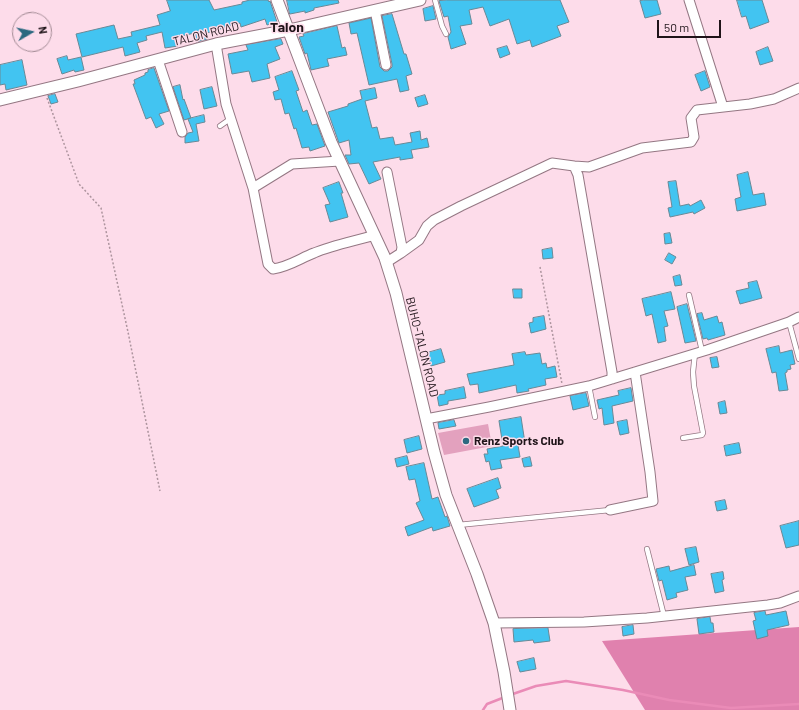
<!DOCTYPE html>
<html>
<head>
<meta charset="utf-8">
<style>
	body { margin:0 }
	#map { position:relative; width:799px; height:710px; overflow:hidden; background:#fddcea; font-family:Barlow,sans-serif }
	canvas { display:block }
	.north { position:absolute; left:12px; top:12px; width:40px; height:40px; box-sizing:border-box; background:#fddcea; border:1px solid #a48c96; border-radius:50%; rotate:81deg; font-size:11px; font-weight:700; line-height:16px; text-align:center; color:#1f1419 }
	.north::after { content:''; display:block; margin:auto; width:14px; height:18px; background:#2c6980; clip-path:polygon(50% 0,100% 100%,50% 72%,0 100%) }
	.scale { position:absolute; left:657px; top:20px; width:64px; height:18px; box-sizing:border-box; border:2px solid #1f1419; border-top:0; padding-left:5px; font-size:12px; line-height:14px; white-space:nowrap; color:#1f1419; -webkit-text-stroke:3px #fddcea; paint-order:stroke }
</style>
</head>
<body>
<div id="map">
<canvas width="799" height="710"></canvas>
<div class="north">N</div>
<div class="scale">50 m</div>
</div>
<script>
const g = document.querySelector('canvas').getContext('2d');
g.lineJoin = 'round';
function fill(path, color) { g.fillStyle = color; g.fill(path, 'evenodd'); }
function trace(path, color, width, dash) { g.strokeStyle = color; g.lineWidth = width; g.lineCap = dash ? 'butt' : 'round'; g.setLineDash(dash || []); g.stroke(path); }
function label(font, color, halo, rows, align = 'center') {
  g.font = font + ' Barlow,sans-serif'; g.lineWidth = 3; g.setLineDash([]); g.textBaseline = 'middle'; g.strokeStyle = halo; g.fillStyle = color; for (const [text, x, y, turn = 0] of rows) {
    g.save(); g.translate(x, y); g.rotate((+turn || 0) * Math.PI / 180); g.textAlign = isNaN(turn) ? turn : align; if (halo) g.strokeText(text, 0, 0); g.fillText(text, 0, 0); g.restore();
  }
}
const green = new Path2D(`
	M488,424L492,446L444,455L438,433Z`);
const forest = new Path2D(`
	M799,627V710H645L602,641Z`);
const stream = new Path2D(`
	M510,695L536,686L566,681L623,690L669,700L731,708L799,704
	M483,710L487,704L505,697`);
const building = new Path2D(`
	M167,0H209L214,10L242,4V2L250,0H268L269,2L270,1L277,22L267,25L265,19L241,27L240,23L207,33L208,39L196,42L195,33L176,37L178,46L165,48L162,32L146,36L147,40L137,43L140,52L125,56L123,47L82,57L76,34L114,25L118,39L132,36L131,32L160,25L157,15L170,11Z
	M287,0H338L339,3L314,8V10L305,13V11L290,14Z
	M447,0H560L569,22L557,26L561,36L532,47L530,40L517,44L509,19L490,26L483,7L469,10L472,24L460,26L466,44L451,49L448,37L451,32L448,16L444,17L439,1Z
	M644,0H657L661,14L645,18L640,1Z
	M737,0H762L769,22L750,29L746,16L742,17Z
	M433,6L436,19L425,21L423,9Z
	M392,14L404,54H406L412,74L406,76L409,90L400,92L397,79L369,85L357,33L351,34L349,23L371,18L380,67L384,71H388L392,67V64L382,16Z
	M337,26L342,48L345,47L347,55L327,59L329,66L311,70L307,53L305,54L299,37L304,36L303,34Z
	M281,39L283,44L275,47L280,59L267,64L270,78L252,82L249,71L232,74L228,54L248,50L246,45Z
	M507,46L510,54L500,58L497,49Z
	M768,47L773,61L760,65L756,52Z
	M67,56L68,60L81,57L84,70L75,72L74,70L62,74L57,59Z
	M22,60L27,85L6,90L5,84L0,85V65Z
	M154,68L169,111L159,114L164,124L156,128L151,117L146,119L133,84H135L134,80L145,75V73L148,72V70Z
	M292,71L299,90L296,91L303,112L307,110L312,125L317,124L325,146L310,151L309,147L302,148L296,128L294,129L289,113L285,114L281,99L275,100L273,92L279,90L275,77Z
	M705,71L710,87L701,91L695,75Z
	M180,85L183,100L184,99L191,118L184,120L173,87Z
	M212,87L217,106L204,109L200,90Z
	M375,88L377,98L365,101L372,128L377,127L380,139L393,137L395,145L412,142L410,133L420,131L421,140L427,138L429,147L411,150L413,158L400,160V157L373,162L381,179L369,184L359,163L349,164L345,155H351L349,140L339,143L328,112L348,106V104L362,99L360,91Z
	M55,94L58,102L51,104L48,96Z
	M425,95L428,104L418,107L415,98Z
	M204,115L205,122L196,124L199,141L185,143V137L188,133L193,132L188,119Z
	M748,172L753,195L764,193L766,205L737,211L735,199L741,197L737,175Z
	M676,181L680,206L689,204L690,206L701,200L705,208L694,214L693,212L670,217L668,208L672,207L668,182Z
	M339,182L343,193H341L348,217L330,222L325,205L330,204L323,188Z
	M670,233L672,243L665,244L664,234Z
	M552,248L553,258L543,259L542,250Z
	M669,253L676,257L672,264L665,260Z
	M680,275L682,285L675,286L673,277Z
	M757,281L762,298L740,304L736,291L749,288L748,283Z
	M513,289H522V298H514Z
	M671,292L675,309L664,311L668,326L664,327L666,341L658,343L652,314L646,316L642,299Z
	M687,304L696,341L685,343L677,307Z
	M702,313L704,320L717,316L719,323L722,322L725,335L708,340L707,338L703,339L697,314Z
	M544,316L546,329L531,333L529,323L533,322V318Z
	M779,346L780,353L792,350L795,364L790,365L791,369L787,370V372L785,373L788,390L779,391L776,372L772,373L766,349Z
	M441,349L445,362L431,366L427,353Z
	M525,352L526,355L540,353L542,364L546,363L547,368L555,366L557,377L545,379L546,385L528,389L529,391L517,393L516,385L479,393L478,384L470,385L467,374L514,365L512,354Z
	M717,357L719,367L712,368L710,358Z
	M464,387L466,398L448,401V404L439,406L437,395L445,394V391Z
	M631,388L633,401L612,406L614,423L604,425L602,408L599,409L597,400L619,395L618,391Z
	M586,393L589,406L573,410L570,396Z
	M725,401L727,413L720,414L718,403Z
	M521,417L525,443L518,445L520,457L500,460L502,468L491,470L489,461L486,462L484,454H488L487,449L503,446L499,421Z
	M454,420L456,426L439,429L438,423Z
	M627,420L629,433L620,435L617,422Z
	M419,436L422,449L407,453L404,440Z
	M739,443L741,453L726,456L724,446Z
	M407,456L409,464L397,467L395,459Z
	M530,457L532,466L524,467L522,459Z
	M424,463L432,499L438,497L445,517L447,516L450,526L433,531L432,527L408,536L405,527L424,520L416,503L420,501L415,479L409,480L406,467Z
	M498,478L501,488L496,490L499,498L474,507L467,489Z
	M725,500L727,509L717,511L715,502Z
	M799,521V545L786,548L780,526Z
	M696,547L699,562L689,565L685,549Z
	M694,565L696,575L685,577L688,590L676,593L677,597L667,600L662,580L659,581L656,569L669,566L670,571Z
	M723,572L724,579L722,580L724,591L715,593L711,574Z
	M765,611L766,615L786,611L789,625L767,630L768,636L757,639L753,621L756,620L754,613Z
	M710,617L711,623H713L714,632L699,634L697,619Z
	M633,625L634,634L623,636L622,627Z
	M548,628L550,641L534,643L533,640L514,642L513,629Z
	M534,658L536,669L520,672L517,662Z`);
const path = new Path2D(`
	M47,98L79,184L101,208L128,332L160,491
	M540,267L562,384`);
const service = new Path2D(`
	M435,0L442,26L446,34
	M220,126L230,119
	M689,295L702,351
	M789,322L799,359
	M589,386L595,417
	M683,438L702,435L703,433L694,386L693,372L695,353
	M458,525L610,510
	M647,549L664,616`);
const minor = new Path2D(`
	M689,0L723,107
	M375,10L386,65
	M216,44L226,104L253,188
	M158,60L182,132
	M340,161L292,164L253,188L268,264L273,269C288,267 301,258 314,253C333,245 355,241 375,235
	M574,166L589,167L642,148L691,142L694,137L691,118L697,110L750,104L774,99L799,88
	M387,172L402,247L401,253L387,262
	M401,253L419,240L427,226L434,220L461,206L552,163L574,166L578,175L612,372V379
	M426,419L489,407L589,386L707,350L789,322L799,317
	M610,510L653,501L650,472L635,372
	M494,623L584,622L647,618L768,605L780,603L799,596`);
const tertiary = new Path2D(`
	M277,0L331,142L385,258L396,293L434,452L446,495L477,574L494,623L504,672L510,710
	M0,100L78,81L216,44L289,30L420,0`);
const markers = [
	[466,441,4,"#2c6980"]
];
const streetNames = [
	["TALON ROAD",206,34,-14],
	["BUHO-TALON ROAD",422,347,76]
];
const poiNames = [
	["Renz Sports Club",474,441]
];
const quarterNames = [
	["Talon",287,27]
];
fill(green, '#e3a1be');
fill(forest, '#e081ae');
trace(stream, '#ea8bb7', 2.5);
fill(building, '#42c4f1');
trace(building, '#698996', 1);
trace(service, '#947783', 6);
trace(minor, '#947783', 11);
trace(tertiary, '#947783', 13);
trace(path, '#ad949e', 1.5, [2, 2]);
trace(service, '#fff', 4.5);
trace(minor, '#fff', 9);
trace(tertiary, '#fff', 11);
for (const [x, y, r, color] of markers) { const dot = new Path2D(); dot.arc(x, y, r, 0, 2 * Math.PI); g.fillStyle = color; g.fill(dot); trace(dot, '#fddcea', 1.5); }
label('12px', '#1f1419', '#fddcea', streetNames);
label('bold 12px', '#1f1419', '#fddcea', poiNames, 'left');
label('bold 14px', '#1f1419', '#fddcea', quarterNames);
</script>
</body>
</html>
